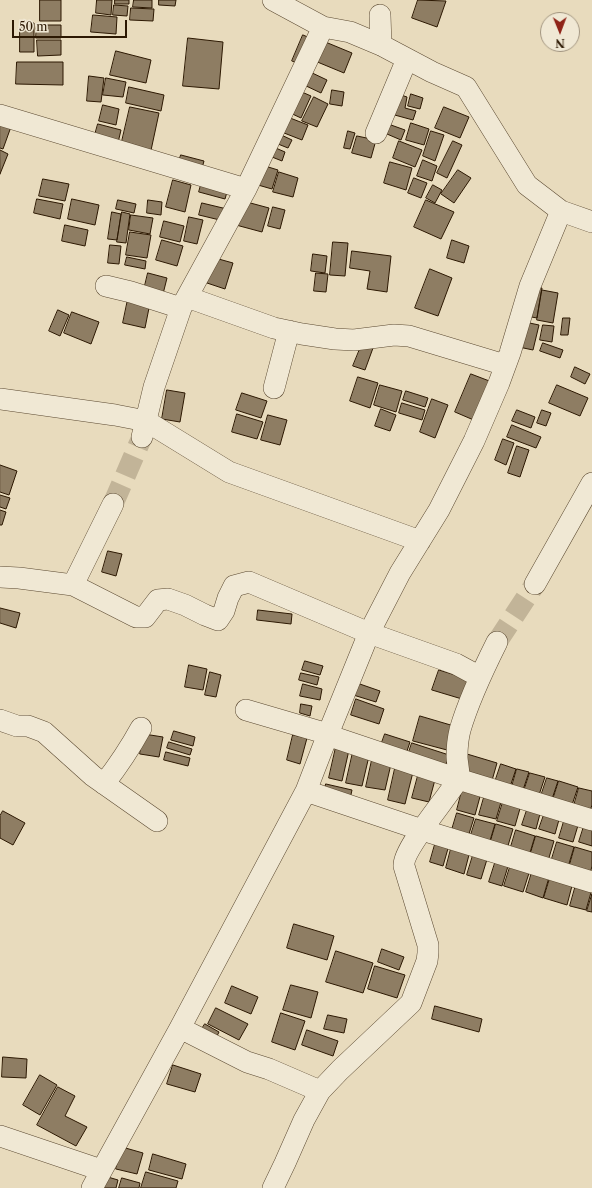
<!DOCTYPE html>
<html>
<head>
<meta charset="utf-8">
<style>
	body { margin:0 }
	#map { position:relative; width:592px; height:1188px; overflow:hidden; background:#e8dbbd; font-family:"Libre Caslon Text",serif }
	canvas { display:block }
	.north { position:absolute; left:540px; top:12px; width:40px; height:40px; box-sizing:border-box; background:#f0e8d4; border:1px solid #a29580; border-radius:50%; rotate:179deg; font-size:11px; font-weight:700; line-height:16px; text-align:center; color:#2c1802 }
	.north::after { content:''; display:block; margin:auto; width:14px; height:18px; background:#8f2418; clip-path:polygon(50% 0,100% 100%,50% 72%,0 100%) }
	.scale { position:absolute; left:12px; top:20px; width:115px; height:18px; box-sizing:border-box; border:2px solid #2c1802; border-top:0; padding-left:5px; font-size:12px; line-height:14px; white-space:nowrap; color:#2c1802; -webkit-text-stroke:3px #f0e8d4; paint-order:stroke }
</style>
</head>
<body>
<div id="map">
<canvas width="592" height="1188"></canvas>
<div class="north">N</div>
<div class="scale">50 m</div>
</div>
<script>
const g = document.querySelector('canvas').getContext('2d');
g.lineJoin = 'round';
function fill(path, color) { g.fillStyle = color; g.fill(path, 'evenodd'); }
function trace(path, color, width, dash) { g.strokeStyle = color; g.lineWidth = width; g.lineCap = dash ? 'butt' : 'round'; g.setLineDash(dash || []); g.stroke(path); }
const building = new Path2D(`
	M40,0H61V21H40Z
	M97,0H112L111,15L96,13Z
	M115,0H129V4H115Z
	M134,0H152V8L133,7Z
	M159,0H176L175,6L159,5Z
	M418,0L446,1L437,27L412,18Z
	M114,5L128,6L127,16L113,15Z
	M131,8L154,9L153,21L130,20Z
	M93,15L117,17L116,34L91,32Z
	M20,23H34V52H20Z
	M37,25H61V38H36Z
	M303,35L310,38L299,64L292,61Z
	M188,38L223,42L219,89L183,86Z
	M37,40H61V55L38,56Z
	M323,41L352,53L344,73L315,61Z
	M116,51L151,60L146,83L110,75Z
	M17,62H63V85L16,84Z
	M308,71L327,80L321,93L302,84Z
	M89,76L104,78L101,102L87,101Z
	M106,78L126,82L123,97L103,95Z
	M129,87L164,95L161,111L126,103Z
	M295,89L311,96L301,118L286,111Z
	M332,90L344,92L342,106L330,104Z
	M411,94L423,98L420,109L408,106Z
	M401,95L407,97L405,108L416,111L413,120L391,114Z
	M314,97L328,104L317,127L302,121Z
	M103,105L119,109L116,125L99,121Z
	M130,107L159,113L150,155L120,150Z
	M444,107L469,117L460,138L435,128Z
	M285,116L308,125L302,140L279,131Z
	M0,119L12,124L3,149L0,148Z
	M411,123L429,129L424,145L406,140Z
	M98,124L121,130L117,147L93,142Z
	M391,125L405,130L401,140L387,134Z
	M348,131L355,133L350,149L344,148Z
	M431,131L444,135L435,161L423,156Z
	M277,133L292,140L288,148L273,142Z
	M357,136L376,140L371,158L352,153Z
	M399,141L422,150L415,167L393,158Z
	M453,141L462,145L447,178L437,173Z
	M271,146L285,152L282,161L267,155Z
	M0,150L8,154L0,174Z
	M181,155L204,161L201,172L178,165Z
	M423,160L437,166L432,181L417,176Z
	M390,162L412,168L406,190L384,183Z
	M265,166L278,170L272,189L258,185Z
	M458,170L471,178L454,203L441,194Z
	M279,172L298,178L293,197L273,192Z
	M203,178L229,185L225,199L199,192Z
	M414,178L427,183L421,198L408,193Z
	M43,179L69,184L65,201L39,196Z
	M173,180L191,185L185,212L166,207Z
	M433,185L442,190L435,203L426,198Z
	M37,199L63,204L60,219L34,213Z
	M72,199L99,205L95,225L68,219Z
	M118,200L136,204L134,213L116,209Z
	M148,200L162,202L161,215L147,213Z
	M426,200L454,212L441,239L414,227Z
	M243,201L269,208L262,232L236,225Z
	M202,203L227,209L224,221L199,215Z
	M273,207L285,210L280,229L268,226Z
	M112,212L121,214L117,240L108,239Z
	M122,212L130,214L126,243L117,242Z
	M131,215L153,218L150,234L129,230Z
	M189,217L203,220L197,244L184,241Z
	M164,221L184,226L180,242L160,237Z
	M65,225L88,230L85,246L62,241Z
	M130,232L151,235L147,258L126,255Z
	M162,240L183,246L177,266L156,260Z
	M452,240L469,246L464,263L447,258Z
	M333,242L348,243L345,276L330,275Z
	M110,245L121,246L119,264L108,263Z
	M352,251L391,256L387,292L367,289L370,271L350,268Z
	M313,254L327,256L325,273L311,271Z
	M127,257L146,261L145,269L125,265Z
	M215,258L233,263L225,289L207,283Z
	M430,269L452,278L438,316L415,308Z
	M148,273L167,278L162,298L143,294Z
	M316,273L328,274L326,292L314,291Z
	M530,287L542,288L537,318L526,316Z
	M542,290L558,293L553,323L537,320Z
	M128,299L150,303L145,328L123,323Z
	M58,310L69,315L60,336L49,331Z
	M72,312L99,322L91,344L64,333Z
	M563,318H570L568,335H561Z
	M520,321L539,325L533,350L514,346Z
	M543,325L554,326L552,342L540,340Z
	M543,343L563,350L560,358L540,351Z
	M362,344L373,348L365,370L353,366Z
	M575,367L590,374L585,384L571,377Z
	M471,374L492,382L476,421L455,412Z
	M358,377L378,383L370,408L350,401Z
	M380,385L402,391L396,412L374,405Z
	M557,385L588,398L580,416L549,403Z
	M167,390L185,393L180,422L162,419Z
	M406,391L428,398L425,407L403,400Z
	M242,393L267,401L261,418L236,410Z
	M432,399L448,405L435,438L420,432Z
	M402,403L425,410L422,420L399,413Z
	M381,409L396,415L390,431L375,426Z
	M517,410L535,417L531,428L512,421Z
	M542,410L551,413L546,426L537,423Z
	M237,414L263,422L257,439L232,432Z
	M268,415L287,420L280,445L261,440Z
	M512,425L541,437L536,448L507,437Z
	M503,439L514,443L506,465L495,460Z
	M517,446L529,450L520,477L508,473Z
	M0,465L17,471L9,495L0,492Z
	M0,495L10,498L6,509L0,507Z
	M0,510L6,512L2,525H0Z
	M108,551L122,554L116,576L102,572Z
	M0,608L20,613L16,628L0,623Z
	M258,610L292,614L291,624L257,620Z
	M305,661L323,666L320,675L302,670Z
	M189,665L207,669L203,690L185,687Z
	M439,670L468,679L462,699L432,690Z
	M210,672L221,675L216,697L205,695Z
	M301,673L319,677L317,685L299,680Z
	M354,682L380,691L376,702L350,694Z
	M303,684L322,689L320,700L300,696Z
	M356,699L384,709L379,724L351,715Z
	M301,704L312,706L310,716L300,713Z
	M420,716L454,726L447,750L413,741Z
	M174,731L195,737L193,746L171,740Z
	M144,734L163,737L159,757L140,754Z
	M385,734L410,742L405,757L380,748Z
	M293,735L307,738L300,764L287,760Z
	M169,742L192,749L190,755L167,748Z
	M412,743L449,755L444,770L407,758Z
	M336,747L349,750L342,781L329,778Z
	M166,752L190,758L188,766L164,760Z
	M353,752L369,756L362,786L346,783Z
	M467,754L497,763L491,784L465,776Z
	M372,760L391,764L385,790L366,787Z
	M396,764L414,768L405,804L388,800Z
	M501,764L516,769L509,790L494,785Z
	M517,769L529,772L522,793L511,790Z
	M419,772L436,776L429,802L412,798Z
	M530,773L545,777L538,798L523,794Z
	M547,778L558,781L551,802L540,799Z
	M559,781L578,787L571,808L552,803Z
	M326,784L352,790L350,799L324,793Z
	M463,787L481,793L475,815L457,810Z
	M579,788L592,791V805L589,814L573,809Z
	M485,794L502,799L496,819L479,815Z
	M504,799L521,805L515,826L497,821Z
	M528,807L541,810L536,829L522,825Z
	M3,811L25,823L13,845L0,838V816Z
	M545,812L560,816L555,834L539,829Z
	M457,813L474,818L468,837L451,833Z
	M565,818L579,822L573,842L559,838Z
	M476,819L495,824L489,844L470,838Z
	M585,823L592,825V846L579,842Z
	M496,824L513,829L507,849L490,844Z
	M516,830L535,836L529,856L510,850Z
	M536,836L554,841L548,861L530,856Z
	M436,841L449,845L443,866L430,862Z
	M557,842L574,847L568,867L551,862Z
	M452,845L470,851L464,874L446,868Z
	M575,847L592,852V866L590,874L569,868Z
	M474,852L488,856L481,879L467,875Z
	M496,860L509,863L502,886L489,882Z
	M511,864L530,870L523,892L504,886Z
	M533,869L550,874L543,898L526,892Z
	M551,875L573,882L567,905L544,898Z
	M577,881L592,889L586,910L570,906Z
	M592,894V912L587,911Z
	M294,924L334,936L327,960L287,948Z
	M382,949L404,957L399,970L378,962Z
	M336,951L373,963L363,993L326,982Z
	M375,966L405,975L397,998L368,989Z
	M291,985L318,992L311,1018L283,1010Z
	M232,986L258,997L251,1014L225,1003Z
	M435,1006L482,1019L479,1032L432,1019Z
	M216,1008L248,1024L239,1040L208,1024Z
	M281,1013L305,1021L295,1050L272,1042Z
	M328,1015L347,1019L344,1033L324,1029Z
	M205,1024L219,1032L215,1040L200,1032Z
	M307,1030L338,1041L333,1056L302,1045Z
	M3,1057L27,1059L26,1078L2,1077Z
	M173,1065L201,1074L195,1092L167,1084Z
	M40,1075L57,1085L40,1115L23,1105Z
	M58,1087L75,1096L65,1116L87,1127L76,1146L37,1125Z
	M122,1147L143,1153L137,1174L116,1169Z
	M153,1154L186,1164L182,1179L149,1170Z
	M146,1172L178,1181L176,1188H141Z
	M101,1175L118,1180L116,1188H97Z
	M122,1178L140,1183L139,1188H119Z`);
const minorTunnel = new Path2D(`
	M113,504L142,437
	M497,642L535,584`);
const minor = new Path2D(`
	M273,0L323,27L350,32L381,45L432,72L466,87L527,185L561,211L592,222
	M380,15L381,45
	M0,115L246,189
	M376,133L407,59
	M106,286L131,292L181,308
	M187,297L274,328L302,334L335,339L354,340L394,335L409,336L505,365
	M274,388L289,331
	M0,399L115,415L146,421L229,472L420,541
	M142,437L154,387L181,308L246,189L323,27
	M0,577L19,578L73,585L136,617H145L158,600L168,599L185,605L205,615L218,620L224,611L228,598L234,586L249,582L369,633L400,573L439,510L474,441L499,383L510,353L530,286L561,211
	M535,584L592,483
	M73,585L113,504
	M246,710L328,734L336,738L458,779L592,820
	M0,720L17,726H28L44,732L93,776L157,821
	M104,784C118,766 130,748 141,728
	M306,791L422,830L592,882
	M180,1028L247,1062L269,1069L320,1091
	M0,1136L101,1170
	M92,1188L180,1028L306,791L328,734L369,633L456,664L480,677
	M273,1188L285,1163L304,1120L320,1091L340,1070L411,1003L427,961L428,953V945L404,866C402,850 447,798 457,781C461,775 457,764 457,757C457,748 458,738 460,730C469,699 483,670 497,642`);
fill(building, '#8e7d63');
trace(building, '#2c1802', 1);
trace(minorTunnel, '#c2b498', 21, [21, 10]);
trace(minor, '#5b4931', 22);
trace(minor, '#f0e8d4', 21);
</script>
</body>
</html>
